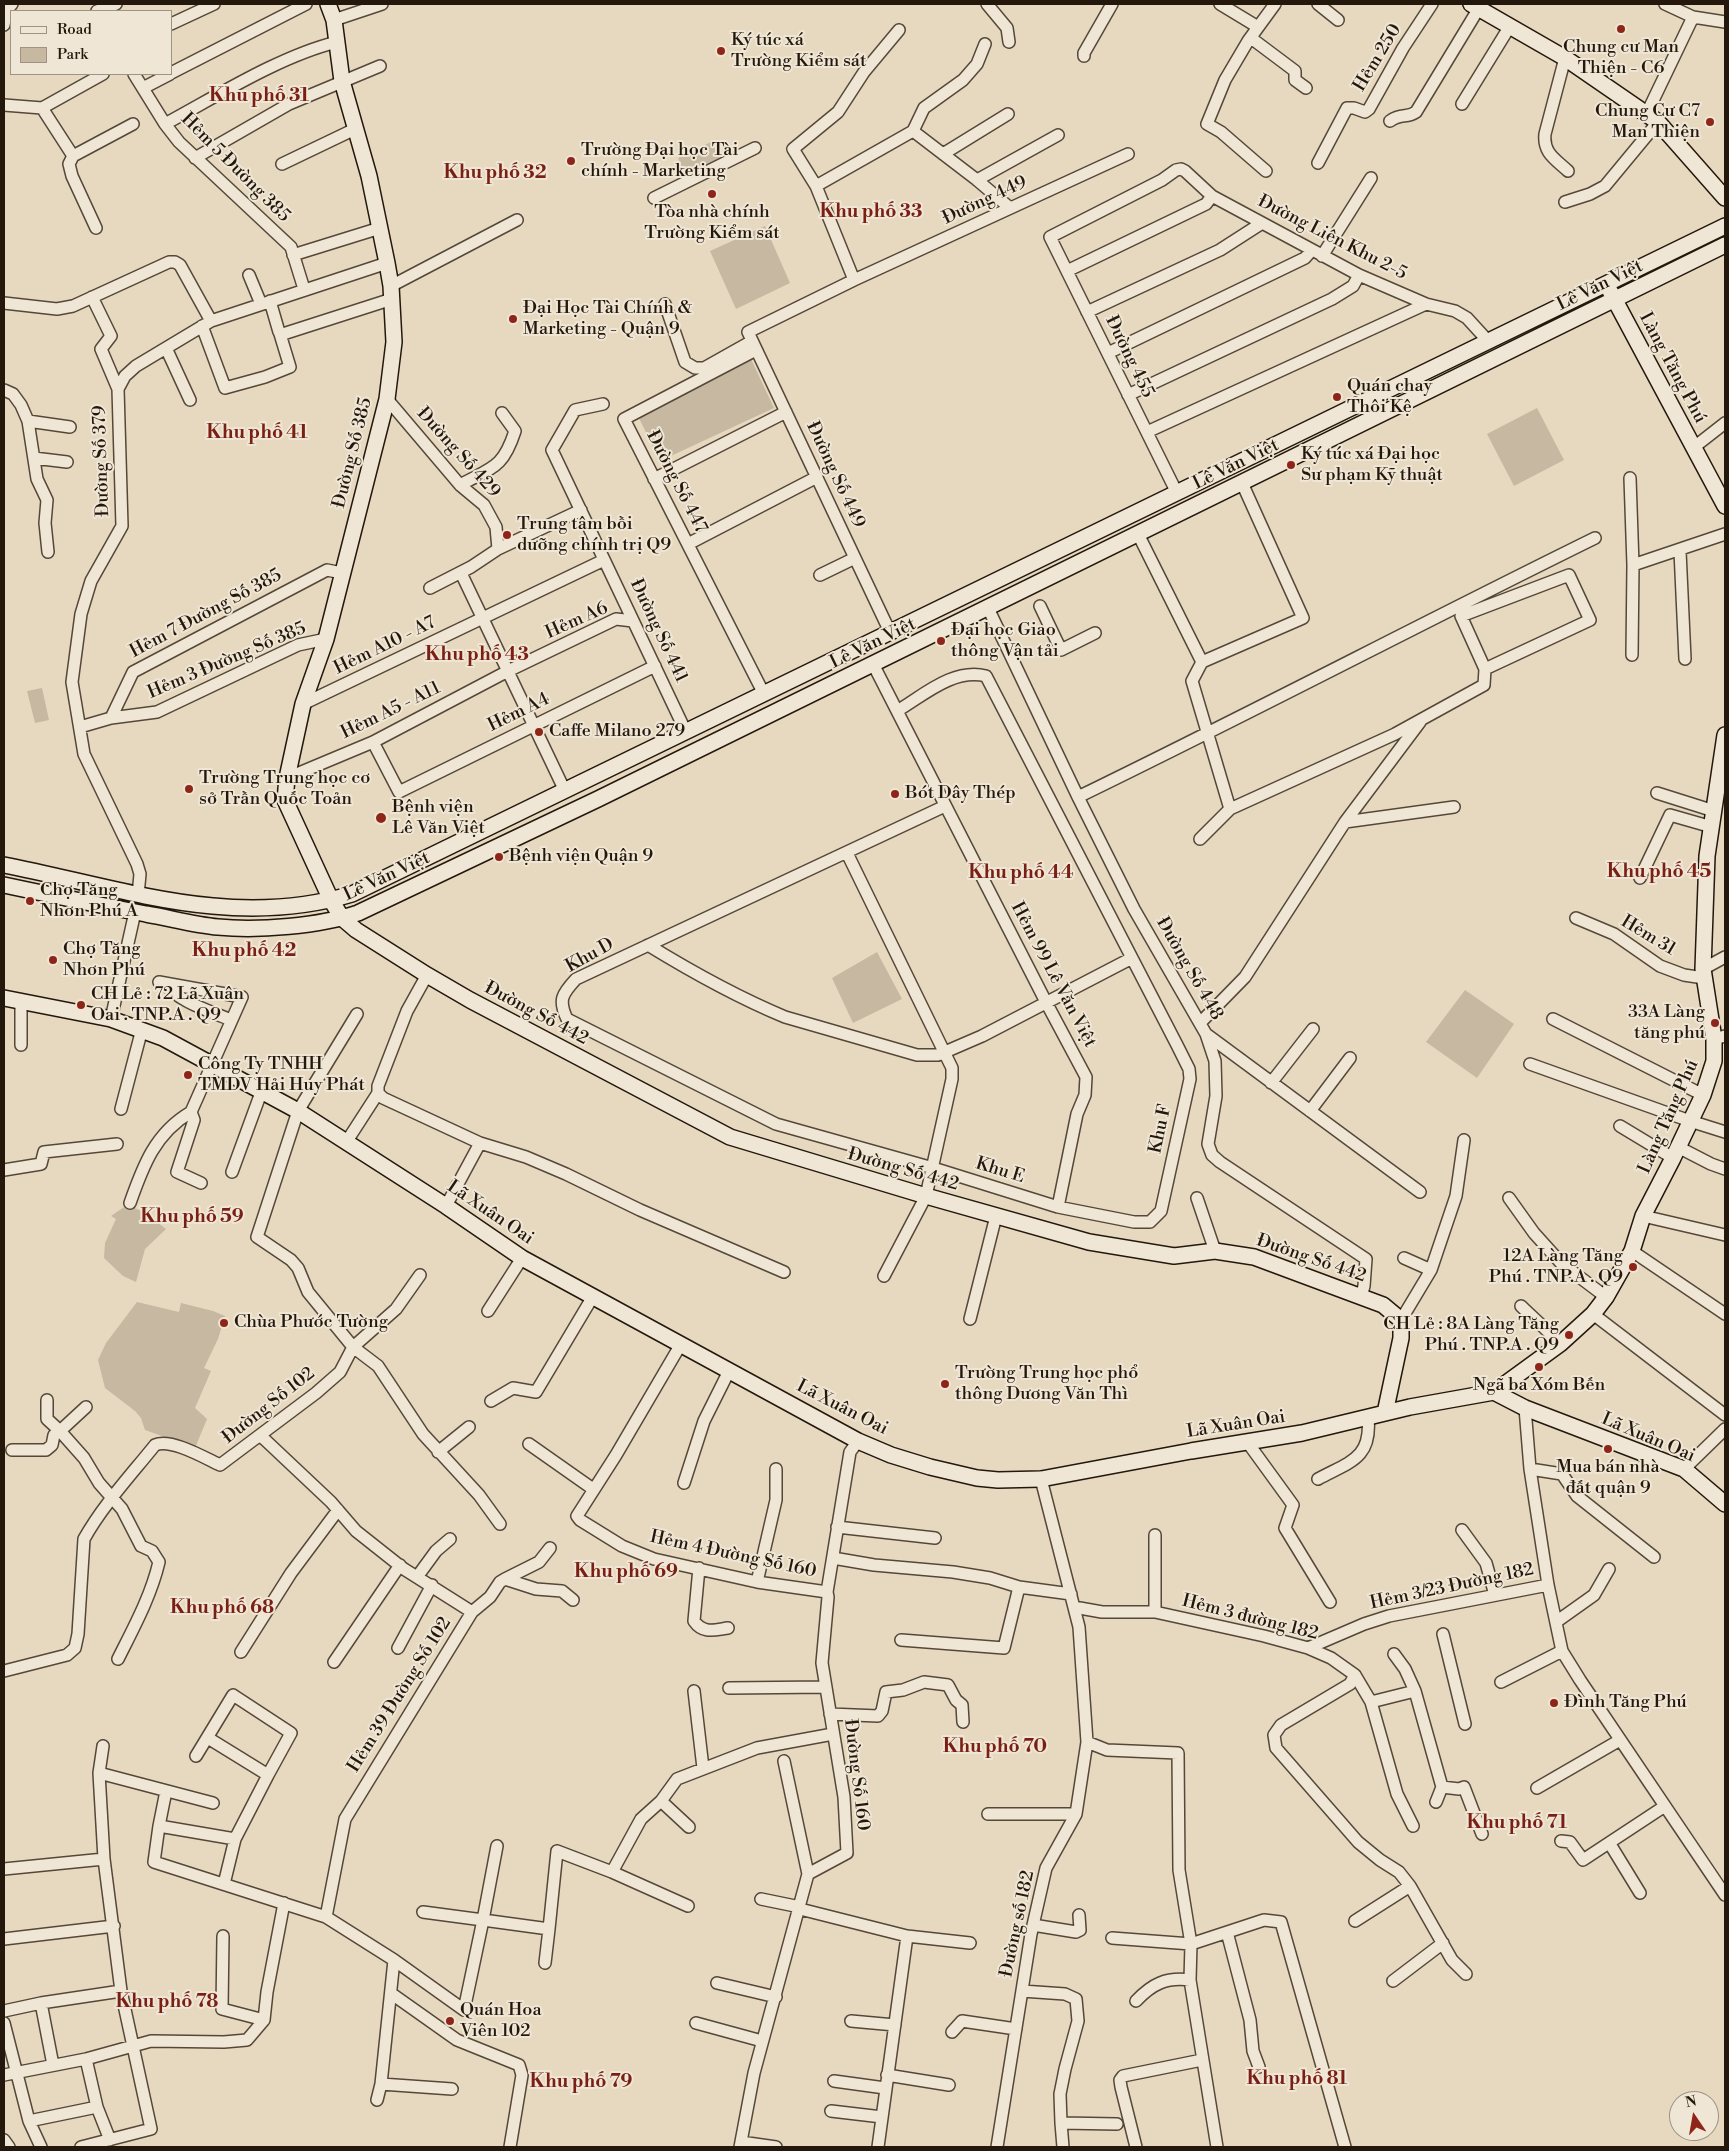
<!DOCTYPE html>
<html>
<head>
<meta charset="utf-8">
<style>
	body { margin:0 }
	#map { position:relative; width:1729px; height:2151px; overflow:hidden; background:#e7d9bf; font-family:"Libre Bodoni",serif }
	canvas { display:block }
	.frame { position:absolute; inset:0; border:5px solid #24170c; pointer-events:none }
	.legend { position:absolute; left:10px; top:10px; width:162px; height:65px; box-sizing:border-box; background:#efe6d5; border:1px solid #9e9385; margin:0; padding:6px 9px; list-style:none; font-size:15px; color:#24170c }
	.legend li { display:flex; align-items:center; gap:10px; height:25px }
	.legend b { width:25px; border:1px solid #9e9385 }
	.north { position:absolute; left:1669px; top:2091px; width:50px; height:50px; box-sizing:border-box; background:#efe6d5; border:1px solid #9e9385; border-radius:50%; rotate:348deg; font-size:14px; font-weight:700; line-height:20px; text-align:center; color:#24170c }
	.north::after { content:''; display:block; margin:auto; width:18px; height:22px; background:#8f2418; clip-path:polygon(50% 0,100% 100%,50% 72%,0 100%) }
</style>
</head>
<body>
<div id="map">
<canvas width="1729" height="2151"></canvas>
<div class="frame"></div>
<ul class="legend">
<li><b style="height:6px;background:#efe6d5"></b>Road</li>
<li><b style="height:14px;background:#c6b8a1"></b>Park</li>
</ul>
<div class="north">N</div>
</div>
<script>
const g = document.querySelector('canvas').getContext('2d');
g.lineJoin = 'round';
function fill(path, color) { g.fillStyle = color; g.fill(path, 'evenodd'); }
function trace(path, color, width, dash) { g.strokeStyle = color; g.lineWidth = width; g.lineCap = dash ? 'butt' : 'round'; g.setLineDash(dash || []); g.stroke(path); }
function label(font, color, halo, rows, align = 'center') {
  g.font = font + ' "Libre Bodoni",serif'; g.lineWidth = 4; g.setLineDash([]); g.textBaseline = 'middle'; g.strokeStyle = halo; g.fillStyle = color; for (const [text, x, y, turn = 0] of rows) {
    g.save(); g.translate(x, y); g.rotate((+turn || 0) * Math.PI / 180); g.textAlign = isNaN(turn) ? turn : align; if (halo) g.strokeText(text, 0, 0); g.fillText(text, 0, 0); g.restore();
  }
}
const green = new Path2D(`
	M715,140L723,157L686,175L678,158Z
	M765,226L790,283L736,309L710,251Z
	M751,359L774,408L660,461L636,412Z
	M1537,408L1564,460L1514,486L1487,434Z
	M42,688L49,720L35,723L27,691Z
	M877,952L902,999L853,1023L832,978Z
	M1465,990L1514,1024L1477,1078L1426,1042Z
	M127,1205L144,1212L166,1229L145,1249L136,1282L123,1276L104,1258L105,1243L116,1219L111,1216Z
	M137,1302L179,1312L181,1303L213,1311L225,1316L218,1339L204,1368L211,1371L195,1408L207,1419L195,1448L145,1430L141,1418L135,1411L105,1388L98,1360L106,1343Z`);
const street = new Path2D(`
	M987,4L1007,28L1009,42
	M1220,4L1258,27
	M1318,4L1338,20
	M1665,4L1693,17L1725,22
	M97,11L116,4
	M334,20L382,4
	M171,24L214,4
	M4,25L7,10L12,4
	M1251,38L1295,71V80L1306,88
	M1084,56V53L1112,4
	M1565,58L1545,134C1543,153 1555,159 1568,171
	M171,73L306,4
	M134,74L165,124L179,142L291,247L304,289
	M143,88L170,74
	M1462,104L1510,26
	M4,105L42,108L103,74
	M42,108L73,156
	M1647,113L1693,17
	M1390,121C1402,112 1406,119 1416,112L1479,8
	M165,124C217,96 280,56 337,42
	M913,131L924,108L963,80L977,64L985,44
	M943,154L1008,114
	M195,158L289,104L380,66
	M1318,163L1347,108H1354L1365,112L1369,109L1403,48L1432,4
	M282,164L355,129
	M1266,171L1221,132L1207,124L1225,80L1248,41L1275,4
	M977,180L1058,135
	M816,186L913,131L977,180L1010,208
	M654,198L755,148
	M1565,202L1590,194L1605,186L1658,122
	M96,228L72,176L69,164L73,156L133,124
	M293,255L380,228
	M1322,256L1371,178
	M1067,271L1206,204L1212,196
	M249,275L261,304
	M854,280L816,186L793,149L838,112L864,72L899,30
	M391,286L517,220
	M92,297L111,336L101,349L118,389
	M270,301L279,332L283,334L392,299
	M4,303L57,309L73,306L169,262H175L180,265L211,321
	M665,304L685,362L695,368H704L752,341
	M1087,312L1220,250L1262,223
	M202,326L225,388L265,377L290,367L280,334
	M166,348L190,400
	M756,350L624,419L764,694
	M1108,353L1305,258L1312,250
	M4,390L13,394L21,405L28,421L37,479L47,500L45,523L48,552
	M1128,395L1332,299L1353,286L1359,275
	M387,399L460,485L484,505L496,527L498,549L471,567L430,588
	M603,404L575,410L552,450L686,732
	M28,421L70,427
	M1147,432L1426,304
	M1693,448L1725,423
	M34,458L67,462
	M1630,478L1633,565L1632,655
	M654,479L786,412
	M460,485C493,467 503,468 515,431L502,413
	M1177,493L1050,237L1162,180L1176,170L1181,169L1185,171L1212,196L1359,275L1426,304L1455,311L1467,318L1488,341
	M1138,534L1202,662
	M688,544L817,477
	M498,549L581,510
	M1680,551L1685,659
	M1633,565L1725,534
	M461,573L565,791
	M820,575L855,558
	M1040,606L1061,650L1095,633
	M988,608L1078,797L1134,909L1206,1034L1215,1061L1216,1096L1208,1144L1212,1155L1220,1162L1366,1259L1364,1286L1361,1297
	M890,632L748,332L854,280L1128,154
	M873,664L1047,1004L1086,1077L1085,1095L1077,1114L1058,1207
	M303,704L604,560
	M897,711C924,695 953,668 986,676L1177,1045L1189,1069L1190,1079L1161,1211L1150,1222H1134L1058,1207L933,1168L776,1124L567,1019C558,1000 562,994 576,979L945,806
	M111,718L133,672L327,570L342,573
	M80,727L111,718L157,712L298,645L326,639
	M373,742L399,792L655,666
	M287,778L373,742L508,671L616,619L633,621
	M1657,793L1714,811
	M1078,797C1251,713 1422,623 1595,538
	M1230,809L1192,681L1202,662L1303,618L1242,483
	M1345,822L1454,807
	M1200,839L1230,809L1395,734L1484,685L1485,669L1461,616L1569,575L1590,620L1485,669
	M847,853L952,1068V1079L926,1196L884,1276
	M1640,878L1670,815L1712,827
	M138,895L140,874L137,864L84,754L72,682L81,614L91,581L122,526L118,389L125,376L136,366L211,321L387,263
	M1576,918L1614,934L1660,966L1684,975L1704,978
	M648,945C692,972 737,997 785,1017L917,1055H938L982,1036L1132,958
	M1703,969L1725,957
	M159,982L242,997L191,1112L194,1120L177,1172L201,1183
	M165,983C178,1002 210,1011 231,1020
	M111,1019L135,912
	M1553,1019L1703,1095
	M1200,1023L1245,977L1345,822L1420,722
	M1206,1034L1420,1192
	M1714,1039L1725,1036
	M21,1045V1000
	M1530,1064L1690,1121L1725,1132
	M1271,1083L1313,1029
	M378,1093L383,1098L480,1143L526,1157L566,1174L640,1210L784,1272
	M121,1109L142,1029
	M1310,1111L1350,1058
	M1620,1126L1673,1158
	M347,1141L378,1093V1086L407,1011L427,975
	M1678,1147L1711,1164L1725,1169
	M4,1170L41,1164L44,1152L117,1144
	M232,1172L262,1090
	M1197,1198L1215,1251
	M1509,1198L1534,1233L1561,1263L1606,1297
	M130,1203C143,1166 155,1133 191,1112
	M446,1206L480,1143
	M1643,1216L1725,1235
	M1632,1251L1725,1314
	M1431,1270L1456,1196L1464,1140
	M420,1275L396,1309L353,1347L378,1366L423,1434L479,1495L500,1524
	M1521,1306C1534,1319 1548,1330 1560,1344
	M488,1311L522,1258
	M1593,1314L1725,1415
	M970,1319L996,1216
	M1401,1320L1431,1270L1404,1258
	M681,1344L616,1455L577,1516L580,1520L622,1546L654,1559L757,1582L827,1592
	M491,1401L513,1388L536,1392L592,1298
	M86,1407L60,1431L84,1458L99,1483L122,1509L141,1546L152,1551L159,1562C151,1596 134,1627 118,1659
	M1525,1408L1530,1469L1548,1585L1562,1651L1580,1680L1725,1895
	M261,1436L331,1502L356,1531L404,1569L472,1612L345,1819L326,1917
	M1248,1443L1293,1505L1285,1528L1330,1602
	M529,1444L593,1489
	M12,1450H46L52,1445L54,1435L60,1431L47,1419V1400
	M438,1452L469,1427
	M1530,1469L1562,1474L1577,1496L1654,1557
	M1684,1469L1725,1429
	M1318,1479C1349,1462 1372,1459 1368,1418
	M684,1483L704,1421L729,1371
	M837,1527L935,1538
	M1462,1530L1486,1563L1495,1595
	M833,1558L874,1565L953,1572L990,1578L1019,1587L1071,1594
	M699,1568L694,1621C703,1634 714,1630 728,1628
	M417,1577L436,1551L450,1539
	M505,1579L539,1562L550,1548
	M757,1582L776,1500V1469
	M1074,1607L1102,1612H1155L1264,1636L1308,1648L1331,1658L1355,1675L1350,1684L1281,1725L1274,1735L1276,1748L1358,1842L1380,1860L1399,1872L1410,1886L1452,1960L1466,1974
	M472,1612L490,1597L500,1582L505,1579L536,1589L562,1591L573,1600
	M1155,1612V1535
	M1556,1622L1594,1595L1609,1569
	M1443,1634L1465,1724
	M901,1640L1004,1648L1019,1587
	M398,1648L432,1585
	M1308,1648L1364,1624L1389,1616L1548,1585
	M241,1652L291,1573L338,1510
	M1394,1654L1405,1669L1415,1691
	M334,1662L400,1565
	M4,1671L67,1655L75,1648L78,1634L84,1539C103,1505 131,1475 155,1445C171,1438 205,1458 220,1465L316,1393L340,1372L353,1347L308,1292L298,1268L291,1260L257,1237L298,1111L357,1014
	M1355,1675L1371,1702L1397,1794L1413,1826
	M1501,1682L1562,1651
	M729,1688L826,1687
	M694,1691L703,1768
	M1371,1702L1415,1691L1442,1787L1436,1802
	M830,1714L878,1716L882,1711L886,1692L903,1690L924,1682L948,1685L956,1700L962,1705L963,1722
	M208,1738L268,1775L235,1839
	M1087,1742L1107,1750L1178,1753L1179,1870L1191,1944L1264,1920L1281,1922L1345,2147
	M196,1756L233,1695L291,1733L268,1775
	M784,1761L808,1874
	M99,1773L103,1746
	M1442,1787L1459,1789L1464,1787L1482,1834
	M1537,1788L1620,1740
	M166,1791L159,1826L235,1839L224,1884
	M661,1801L689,1827
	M988,1814H1076
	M159,1826L154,1862L326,1917L394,1960L464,2010L483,1920L549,1929L557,1851L612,1872L641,1819L661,1801L677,1779L757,1748L833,1734
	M1561,1841L1570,1842L1583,1860L1665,1806
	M1610,1844L1640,1893
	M4,1869L104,1859
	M612,1872L688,1906
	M761,1899L800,1907
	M800,1909L907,1936L970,1943
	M423,1912L483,1920L497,1846
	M1355,1921L1410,1886
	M1033,1925L1076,1932L1080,1930L1079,1915
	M1227,1932L1250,2020L1253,2051L1259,2067
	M223,1936L222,2009L264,2020L267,1992L284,1903
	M1112,1938L1191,1944L1190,1980L1217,2147
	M4,1939L114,1926
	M545,1963L549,1929
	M1393,1981L1443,1943
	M717,1983L776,1997
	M1022,1991L1065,1994L1076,1999L1078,2021L1065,2069L1060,2094L1061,2123L1117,2124
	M392,1994L457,2040L519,2065L522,2075L510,2147
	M1136,2001C1152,1984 1166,1977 1190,1980
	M41,2003L53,2065
	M4,2011L41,2003L121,1991
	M851,2021L895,2025
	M4,2023L29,2121L41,2147
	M696,2023L762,2041
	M952,2032L962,2021L1016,2029
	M86,2059L97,2107
	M4,2075L86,2059L151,2041L224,2042L247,2040L264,2020
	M887,2075L949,2085
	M834,2081L885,2088
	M381,2084L452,2089
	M377,2100L381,2084L394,1960
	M831,2111L882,2117
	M29,2121L97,2107L110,2140
	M1061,2123L1063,2147
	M4,2140L9,2147
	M741,2142L776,2147
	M81,2147L151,2129L121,1991L104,1859L99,1773L213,1803
	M740,2147L754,2073L808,1874L847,1853L844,1797L822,1663L828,1597L827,1592L850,1452L858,1441
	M878,2147L907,1936
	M997,2147L1031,1934L1046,1868L1076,1814L1087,1742L1079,1627L1041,1479
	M1136,2147L1121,2087L1120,2080L1123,2076L1202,2060`);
const secondary = new Path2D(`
	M328,4L334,20L342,81L369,176L387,263L391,286L394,342L387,399L326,639L303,704L287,778L285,800L331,900L342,918L356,930L427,975L470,1000L730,1137L926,1196L1089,1242L1174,1256L1215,1251L1254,1257L1383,1305L1401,1320V1338L1385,1413
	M1471,4L1565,58L1658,122L1725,198
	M1610,291L1725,506
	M4,865C122,888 232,930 352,894L1725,226
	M4,885C51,895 99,905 146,914C170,918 194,925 218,927C258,931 320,926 358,913L598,799L1725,245
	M4,998L111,1019L163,1038L298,1111L446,1206L522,1258L858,1441L891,1455L930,1467L977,1478L998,1480L1041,1479L1191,1451L1302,1433L1410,1407L1494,1392L1525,1408L1684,1469L1725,1504
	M1494,1392L1560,1344L1593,1314L1606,1297L1632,1251L1643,1216L1673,1158L1703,1095L1714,1061V1039L1703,969L1707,856L1725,735`);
const markers = [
	[1621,29,5,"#8f2418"],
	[721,51,5,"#8f2418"],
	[1710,122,5,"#8f2418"],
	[571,161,5,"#8f2418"],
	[712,194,5,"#8f2418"],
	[513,319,5,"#8f2418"],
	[1337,397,5,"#8f2418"],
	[1291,465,5,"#8f2418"],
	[507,535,5,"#8f2418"],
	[941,641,5,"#8f2418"],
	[539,732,5,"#8f2418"],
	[189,789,5,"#8f2418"],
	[895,794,5,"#8f2418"],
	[381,818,6,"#8f2418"],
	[499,857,5,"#8f2418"],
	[30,901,5,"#8f2418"],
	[53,960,5,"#8f2418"],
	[81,1005,5,"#8f2418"],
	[1715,1023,5,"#8f2418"],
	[188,1075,5,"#8f2418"],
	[1633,1267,5,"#8f2418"],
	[224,1323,5,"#8f2418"],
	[1569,1335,5,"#8f2418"],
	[1539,1367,5,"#8f2418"],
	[945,1384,5,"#8f2418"],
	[1608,1449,5,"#8f2418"],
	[1554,1703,5,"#8f2418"],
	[450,2021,5,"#8f2418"]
];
const poiNames = [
	["Ký túc xá",731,41],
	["Trường Kiểm sát",731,62],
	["Chung cư Man",1621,48,"center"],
	["Thiện - C6",1621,69,"center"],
	["Chung Cư C7",1700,112,"right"],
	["Man Thiện",1700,133,"right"],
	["Trường Đại học Tài",581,151],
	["chính - Marketing",581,172],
	["Tòa nhà chính",712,213,"center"],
	["Trường Kiểm sát",712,234,"center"],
	["Đại Học Tài Chính &",523,309],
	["Marketing - Quận 9",523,330],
	["Quán chay",1347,387],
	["Thôi Kệ",1347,408],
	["Ký túc xá Đại học",1301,455],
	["Sư phạm Kỹ thuật",1301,476],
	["Trung tâm bồi",517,525],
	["dưỡng chính trị Q9",517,546],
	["Đại học Giao",951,631],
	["thông Vận tải",951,652],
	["Caffe Milano 279",549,732],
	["Trường Trung học cơ",199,779],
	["sở Trần Quốc Toản",199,800],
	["Bót Dây Thép",905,794],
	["Bệnh viện",392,808],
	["Lê Văn Việt",392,829],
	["Bệnh viện Quận 9",509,857],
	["Chợ Tăng",40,891],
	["Nhơn Phú A",40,912],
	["Chợ Tăng",63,950],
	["Nhơn Phú",63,971],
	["CH Lẻ : 72 Lã Xuân",91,995],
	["Oai . TNP.A . Q9",91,1016],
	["33A Làng",1705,1013,"right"],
	["tăng phú",1705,1034,"right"],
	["Công Ty TNHH",198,1065],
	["TMDV Hải Huy Phát",198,1086],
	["12A Làng Tăng",1623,1257,"right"],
	["Phú . TNP.A . Q9",1623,1278,"right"],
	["Chùa Phước Tường",234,1323],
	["CH Lẻ : 8A Làng Tăng",1559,1325,"right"],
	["Phú . TNP.A . Q9",1559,1346,"right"],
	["Trường Trung học phổ",955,1374],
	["thông Dương Văn Thì",955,1395],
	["Ngã ba Xóm Bến",1539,1386,"center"],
	["Mua bán nhà",1608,1468,"center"],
	["đất quận 9",1608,1489,"center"],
	["Đình Tăng Phú",1564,1703],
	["Quán Hoa",460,2011],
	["Viên 102",460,2032]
];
const streetNames = [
	["Hẻm 250",1378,58,-59],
	["Hẻm 5 Đường 385",235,168,45],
	["Đường 449",985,201,-25],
	["Đường Liên Khu 2-5",1332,238,27],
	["Lê Văn Việt",1600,286,-26],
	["Đường 455",1129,357,64],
	["Làng Tăng Phú",1672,368,62],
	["Đường Số 385",353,453,-76],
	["Đường Số 429",458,453,48],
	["Đường Số 379",102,461,-92],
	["Lê Văn Việt",1236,465,-26],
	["Đường Số 449",835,475,65],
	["Đường Số 447",676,482,63],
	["Hẻm 7 Đường Số 385",206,614,-28],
	["Hẻm A6",577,621,-24],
	["Đường Số 441",658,631,65],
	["Lê Văn Việt",873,644,-26],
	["Hẻm A10 - A7",385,646,-26],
	["Hẻm 3 Đường Số 385",227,661,-23],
	["Hẻm A5 - A11",391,711,-26],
	["Hẻm A4",519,713,-26],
	["Lê Văn Việt",387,877,-25],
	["Hẻm 31",1648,936,31],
	["Khu D",590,956,-29],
	["Đường Số 448",1189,969,60],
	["Hẻm 99 Lê Văn Việt",1053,975,62],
	["Đường Số 442",536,1014,28],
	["Làng Tăng Phú",1669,1117,-66],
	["Khu F",1161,1129,-78],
	["Đường Số 442",903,1170,16],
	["Khu E",1000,1171,17],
	["Lã Xuân Oai",490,1213,34],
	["Đường Số 442",1311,1259,19],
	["Đường Số 102",269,1406,-38],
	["Lã Xuân Oai",842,1408,27],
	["Lã Xuân Oai",1236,1425,-9],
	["Lã Xuân Oai",1648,1438,23],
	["Hẻm 4 Đường Số 160",733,1555,12],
	["Hẻm 3/23 Đường 182",1452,1587,-12],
	["Hẻm 3 đường 182",1250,1618,14],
	["Hẻm 39 Đường Số 102",400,1695,-58],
	["Đường Số 160",856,1775,83],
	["Đường số 182",1018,1924,-78]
];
const neighbourhoodNames = [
	["Khu phố 31",259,96],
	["Khu phố 32",495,173],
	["Khu phố 33",871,212],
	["Khu phố 41",257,433],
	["Khu phố 43",477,655],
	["Khu phố 45",1659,872],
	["Khu phố 44",1021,873],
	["Khu phố 42",244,951],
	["Khu phố 59",192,1217],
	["Khu phố 69",626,1572],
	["Khu phố 68",222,1608],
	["Khu phố 70",995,1747],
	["Khu phố 71",1517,1823],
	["Khu phố 78",167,2002],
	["Khu phố 81",1297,2079],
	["Khu phố 79",581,2082]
];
fill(green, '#c6b8a1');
trace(street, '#554839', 14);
trace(secondary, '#24170c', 18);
trace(street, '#efe6d5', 11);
trace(secondary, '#efe6d5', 15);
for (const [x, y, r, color] of markers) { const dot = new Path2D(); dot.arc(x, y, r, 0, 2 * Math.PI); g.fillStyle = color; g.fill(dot); trace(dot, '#efe6d5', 2); }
label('18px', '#24170c', '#efe6d5', poiNames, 'left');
label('18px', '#24170c', '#efe6d5', streetNames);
label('bold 19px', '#7a1f14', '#efe6d5', neighbourhoodNames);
</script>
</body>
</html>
